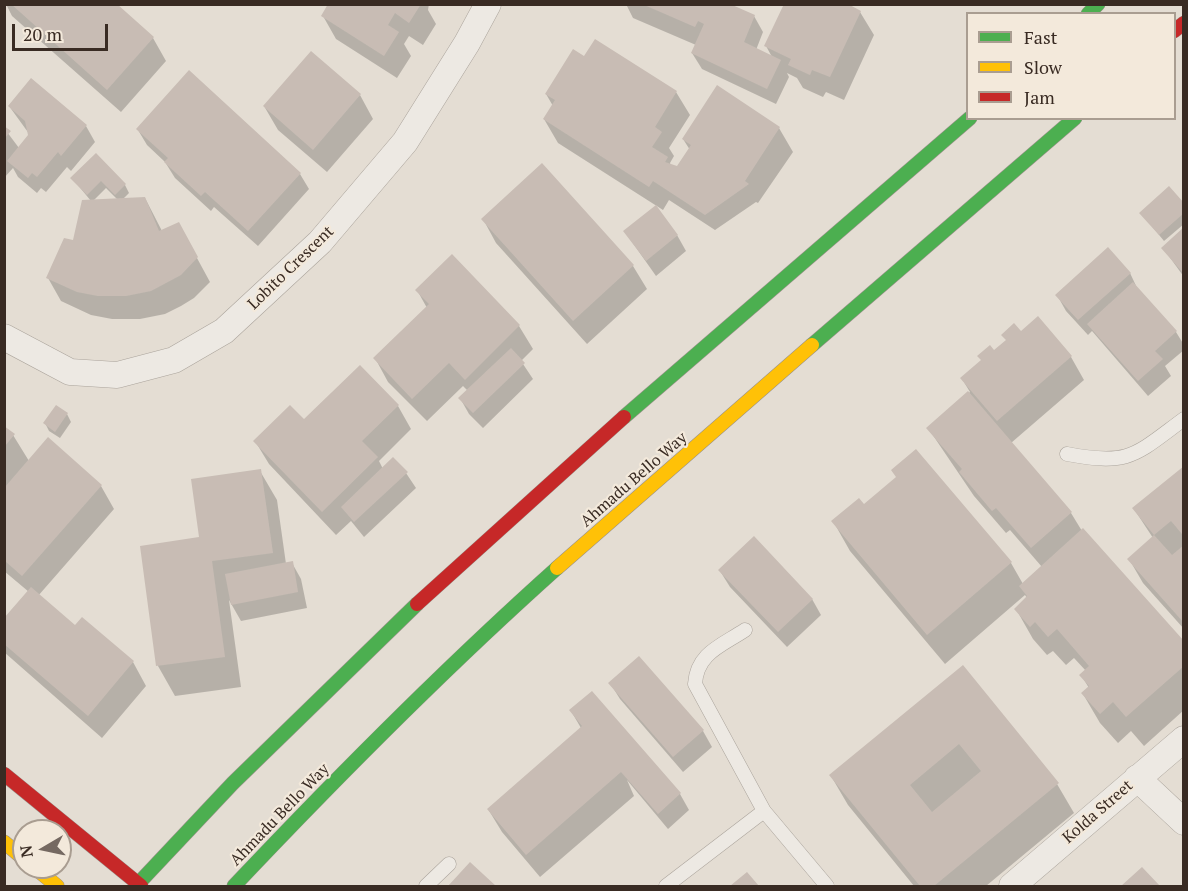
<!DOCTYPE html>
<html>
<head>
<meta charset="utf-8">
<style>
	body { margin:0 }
	#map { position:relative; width:1188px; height:891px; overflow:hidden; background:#e4ddd3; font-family:"PT Serif",serif }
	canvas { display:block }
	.frame { position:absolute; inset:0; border:6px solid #392b23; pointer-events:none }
	.legend { position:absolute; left:966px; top:12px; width:210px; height:108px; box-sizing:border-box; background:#f3e9db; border:2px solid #a99d91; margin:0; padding:8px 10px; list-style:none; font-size:18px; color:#392b23 }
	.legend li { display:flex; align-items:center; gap:12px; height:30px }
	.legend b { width:30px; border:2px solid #a99d91 }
	.north { position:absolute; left:12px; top:819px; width:60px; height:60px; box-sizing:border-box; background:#f3e9db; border:2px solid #a99d91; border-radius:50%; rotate:261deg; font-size:16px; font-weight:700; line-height:24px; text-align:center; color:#392b23 }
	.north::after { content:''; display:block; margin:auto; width:21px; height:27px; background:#756961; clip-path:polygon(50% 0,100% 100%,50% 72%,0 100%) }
	.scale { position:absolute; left:12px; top:24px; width:96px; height:27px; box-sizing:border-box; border:3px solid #392b23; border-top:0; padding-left:8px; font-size:18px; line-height:21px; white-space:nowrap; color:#392b23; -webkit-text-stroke:4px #f3e9db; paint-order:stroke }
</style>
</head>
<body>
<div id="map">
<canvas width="1188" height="891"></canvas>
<div class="frame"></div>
<ul class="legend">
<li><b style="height:8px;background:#4caf50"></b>Fast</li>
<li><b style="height:8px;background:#ffc107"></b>Slow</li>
<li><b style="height:8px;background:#c62828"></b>Jam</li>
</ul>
<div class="north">N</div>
<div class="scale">20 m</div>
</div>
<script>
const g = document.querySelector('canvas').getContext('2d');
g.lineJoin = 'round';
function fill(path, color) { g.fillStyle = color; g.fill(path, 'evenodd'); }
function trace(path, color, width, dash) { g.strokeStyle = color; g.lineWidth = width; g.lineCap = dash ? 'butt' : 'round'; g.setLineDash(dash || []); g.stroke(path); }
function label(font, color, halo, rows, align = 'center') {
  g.font = font + ' "PT Serif",serif'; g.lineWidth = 4.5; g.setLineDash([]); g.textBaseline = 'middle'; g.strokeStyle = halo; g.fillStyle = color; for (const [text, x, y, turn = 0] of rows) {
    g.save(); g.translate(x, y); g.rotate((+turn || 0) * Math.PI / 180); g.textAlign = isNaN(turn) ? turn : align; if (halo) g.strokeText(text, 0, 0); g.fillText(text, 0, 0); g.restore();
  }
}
const shadow = new Path2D(`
	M6,4H115L153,38L166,61L121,112L12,16Z
	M330,4H429L428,10L436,24L423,45L409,36L404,44L411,56L397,78L336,39L323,16Z
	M626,4H728L754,16L763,32L756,50L772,57L766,46L860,12L874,35L844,100L826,92L823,97L803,88L797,78L787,73L789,77L776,104L702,69L692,53L696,45L633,18Z
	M584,58L676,92L690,115L669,148L674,156L670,163L671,166L677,168L690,150L683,139L718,87L779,128L793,152L758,203L756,202L715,230L669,200L663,210L558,143L544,119L553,106L546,94Z
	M360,95L373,119L327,172L278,130L264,106Z
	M9,106L86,126L95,142L71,171L67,167L46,192L41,188L37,193L18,177L13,168L4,178V128L19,148L30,135Z
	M138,130L300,174L309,189L258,246L214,207L211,211L175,178L165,162L147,145Z
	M96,155L125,185L129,193L122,200L145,198L162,231L191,247L210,282L194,298L181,306L165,314L140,319H112L91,315L61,301L48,278L74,242L91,201L72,178ZM106,188L118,200L93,201Z
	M542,165L633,266L647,289L587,344L496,243L483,219Z
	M1184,206V224L1164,241L1141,213Z
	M1184,230V277L1163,248Z
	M625,232L677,235L686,251L656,276Z
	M452,256L519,326L533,349L521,361L533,379L483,428L469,414L460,398L468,391L463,386L427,421L388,382L375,358L427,308L417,290Z
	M1130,273L1138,290L1176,332L1184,345V350L1165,366L1171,376L1148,396L1092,331L1088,335L1066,311L1057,295Z
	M1020,333L1071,357L1084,380L1011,443L1071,513L1082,531L1184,644V710L1144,746L1131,731L1118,743L1100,723L1083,694L1089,688L1081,675L1086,671L1074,658L1066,665L1053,651L1047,655L1033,639L1016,609L1027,598L1025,595L945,664L850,551L833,521L864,507L897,478L916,451L1011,563L1023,584L1042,567L1010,530L1006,533L974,496L928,428L970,392L962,379Z
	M398,406L411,429L379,461L383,469L406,473L416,488L364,537L351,521L336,535L269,464L255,441L304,421Z
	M67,414L71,422L60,438L49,431L45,423Z
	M4,428L13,435L29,461L101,486L114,509L38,596L75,627L133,662L146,686L102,738L4,652V621L29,592L4,571Z
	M1184,468V629L1143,583L1129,559L1153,538L1134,509Z
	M260,471L277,500L286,564L292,563L301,579L307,608L241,621L229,600L241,687L175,696L158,666L142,547L201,539Z
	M720,571L812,599L821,615L787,647L730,587Z
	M962,667L1057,784L1074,813L986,886H914L848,805L831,776Z
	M610,683L703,731L712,747L683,772L620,699Z
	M592,693L680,794L689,810L668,829L627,780L634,796L540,877L502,832L488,809L581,728L571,711Z
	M470,864L494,886H450Z`);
const building = new Path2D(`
	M11,4H117L154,37L107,90Z
	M328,4H421L409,23L395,13L388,25L399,32L384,56L321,16Z
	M642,4H730L755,15L744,42L781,60L767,89L691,53L704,24L698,21L695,27Z
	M784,4H848L861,11L830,77L812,70L810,75L788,65L791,59L764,46Z
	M595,39L677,91L655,127L662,132L652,147L668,157L665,162L677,166L691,145L682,139L717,85L780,127L745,181L749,184L705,215L653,181L649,187L543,119L555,100L545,94L573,49L584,56Z
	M311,51L361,94L313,150L263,106Z
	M189,70L301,173L248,231L205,192L201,196L164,162L168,158L136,129Z
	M31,78L87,125L61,156L58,152L37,177L32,173L28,178L7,161L28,135L25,121L8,106Z
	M4,126L11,131L4,139Z
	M96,153L126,184L115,195L101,181L87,195L70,178Z
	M542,163L634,265L573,321L481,219Z
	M1169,186L1184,203V213L1159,235L1139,213Z
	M145,197L159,231L179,222L198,257L181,275L151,291L126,296H98L77,292L46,278L64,238L73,240L82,200Z
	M656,205L678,235L646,261L623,231Z
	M1184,227V274L1161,248Z
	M1108,247L1131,273L1078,320L1055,295Z
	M452,254L520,325L465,380L449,363L412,399L373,358L429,304L415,290Z
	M1133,282L1177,331L1155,351L1163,359L1138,381L1087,324Z
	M1038,316L1072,356L997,421L960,378L981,360L977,356L990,345L994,350L1006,340L1001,335L1014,323L1021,331Z
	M511,348L525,363L473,413L458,398Z
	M360,365L399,405L362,441L378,457L322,512L253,441L290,405L304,419Z
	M968,391L1072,512L1031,548L996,508L992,511L959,472L962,469L926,428Z
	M56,405L68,413L55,432L43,423Z
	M4,426L15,434L4,447Z
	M48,437L102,485L22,576L5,561V487Z
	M916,449L1012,562L927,635L831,521L859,498L864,504L896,477L891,470Z
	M393,457L408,472L354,522L341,507Z
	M1184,466V533L1182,534L1171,521L1154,535L1172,555L1184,545V623L1127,559L1154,535L1132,508Z
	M261,469L273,553L212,561L225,657L156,666L140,546L199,537L191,479Z
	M1083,528L1184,641V666L1126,717L1113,702L1100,714L1081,693L1089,686L1079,675L1089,666L1057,629L1048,637L1035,622L1030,627L1014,609L1027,596L1019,586Z
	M754,536L813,599L778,632L718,570Z
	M293,561L298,592L231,605L225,574Z
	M31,587L75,625L82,617L134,661L88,716L4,644V618Z
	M639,656L704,730L673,757L608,683Z
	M963,665L1059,783L934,886H920L829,775ZM959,744L981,771L932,812L910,785Z
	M592,691L681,793L658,814L621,772L526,855L487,809L582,726L569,710Z
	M470,862L496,886H448Z
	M1142,867L1160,886H1121Z
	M747,872L759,886H730Z`);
const lane = new Path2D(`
	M1067,454C1130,466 1135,455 1184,419
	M745,630C721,646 697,653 695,684L764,811
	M426,886L449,864
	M666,886L764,811L827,886`);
const street = new Path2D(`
	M4,337L70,372L117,375L174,360L224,331L320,242L405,142L467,43L488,4
	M1137,778L1184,822
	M1012,886L1184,739`);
const fast = new Path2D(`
	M1088,14L1098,4
	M812,345L1075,118
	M624,417L970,118
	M136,886L233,783L417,604
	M234,886C338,776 444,669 557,568`);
const slow = new Path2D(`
	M557,568L812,345
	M4,842L24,859
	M34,867L57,886`);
const jam = new Path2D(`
	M1174,31L1184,23
	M417,604L624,417
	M4,774L141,886`);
const streetNames = [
	["Lobito Crescent",291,268,-44],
	["Ahmadu Bello Way",634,480,-41],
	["Kolda Street",1098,812,-41],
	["Ahmadu Bello Way",280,815,-46]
];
fill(shadow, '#0003');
fill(building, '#c8bcb4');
trace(lane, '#aaa39b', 15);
trace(street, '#aaa39b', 27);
trace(fast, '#9a928b', 15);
trace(slow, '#9a928b', 15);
trace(jam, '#9a928b', 15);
trace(lane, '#ede9e3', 14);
trace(street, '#ede9e3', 26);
trace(fast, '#4caf50', 14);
trace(slow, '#ffc107', 14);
trace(jam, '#c62828', 14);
label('16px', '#392b23', '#f3e9db', streetNames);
</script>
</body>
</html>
